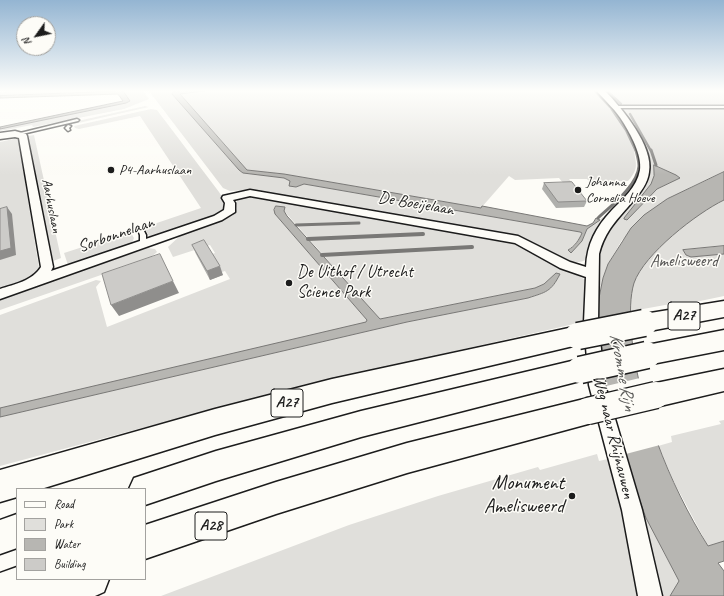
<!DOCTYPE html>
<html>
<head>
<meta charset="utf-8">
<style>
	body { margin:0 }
	#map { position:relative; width:724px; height:596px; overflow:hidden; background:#fdfcf7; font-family:Caveat,sans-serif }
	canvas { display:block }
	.legend { position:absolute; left:16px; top:488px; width:130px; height:92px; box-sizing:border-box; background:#fdfcf7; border:1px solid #a3a29f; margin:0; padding:5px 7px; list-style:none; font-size:12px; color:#1c1c1c }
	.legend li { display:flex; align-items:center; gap:8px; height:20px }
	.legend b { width:20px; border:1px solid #a3a29f }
	.north { position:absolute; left:16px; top:16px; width:40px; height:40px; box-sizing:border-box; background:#fdfcf7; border:1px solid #a3a29f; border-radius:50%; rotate:237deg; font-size:11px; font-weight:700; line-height:16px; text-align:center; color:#1c1c1c }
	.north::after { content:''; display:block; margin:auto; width:14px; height:18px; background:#1c1c1c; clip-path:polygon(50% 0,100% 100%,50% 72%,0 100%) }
</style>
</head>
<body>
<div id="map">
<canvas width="724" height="596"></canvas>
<ul class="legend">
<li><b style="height:5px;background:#fdfcf7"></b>Road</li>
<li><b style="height:11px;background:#e0dfdb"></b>Park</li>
<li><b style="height:11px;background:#b7b6b2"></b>Water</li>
<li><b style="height:11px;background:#cccbc8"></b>Building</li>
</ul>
<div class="north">N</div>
</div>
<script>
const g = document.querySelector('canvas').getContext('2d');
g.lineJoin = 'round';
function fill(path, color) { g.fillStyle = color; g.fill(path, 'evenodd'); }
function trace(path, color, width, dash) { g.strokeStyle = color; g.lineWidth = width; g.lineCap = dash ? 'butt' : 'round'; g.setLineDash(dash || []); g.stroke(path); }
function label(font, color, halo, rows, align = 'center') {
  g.font = font + ' Caveat,sans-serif'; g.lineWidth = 3; g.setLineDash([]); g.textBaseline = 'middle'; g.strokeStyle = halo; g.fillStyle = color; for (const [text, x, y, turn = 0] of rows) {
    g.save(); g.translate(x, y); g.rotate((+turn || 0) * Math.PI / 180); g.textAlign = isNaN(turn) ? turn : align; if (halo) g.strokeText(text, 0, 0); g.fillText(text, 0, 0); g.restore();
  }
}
const green = new Path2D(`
	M12,91H118L0,96V93Z
	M123,91H143L149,99L124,109L33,127L32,125L0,131V129L126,103L129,100Z
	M149,91H175L172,94L239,170L243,173L284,178L290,181V186L296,187L304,184L580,232L582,233C579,241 574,245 568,250L571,253L582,241L587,229L603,217L605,220L587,259C571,270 545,250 531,243L286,196L248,190L230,191L223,188Z
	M205,91H599L619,112L636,143C630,158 644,164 628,181L591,183L587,179H569L572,183H563L559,178L515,180L509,176L481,208L284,174L247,170L180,94Z
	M608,91H724V106H625Z
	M145,106L149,107L74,124L73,122Z
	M724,108V172L691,187L622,240L608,264L603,278L597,319L596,264L605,234L647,177L633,126L623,110ZM654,165L676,175L680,178L657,189L627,220L624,218L651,184L654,176Z
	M151,109L157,110L219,192L227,205L222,213L150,238L145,229L148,226L201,208L140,116L79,129L75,128L74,126Z
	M34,135L61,258L53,261L28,136Z
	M18,138L39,268C32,280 13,284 0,288V142Z
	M724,190V296L686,304L676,303L621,313L632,264Z
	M248,196L505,240L520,244L584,279L587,282V321L364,372L138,429L0,466V417L407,322L528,298C546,292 551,292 560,274L556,273L544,284L535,288L380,319L284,211L275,214L367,320L366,323L0,408V315L96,280L101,281L96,287L107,327L230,279L225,271L222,272L212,254L215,253L210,245L173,257L168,247L183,233L232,216L237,209L236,203L238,199Z
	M126,233H131L134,238L131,245L68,265L64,253Z
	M148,248L155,249L157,252L150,258L0,310V299Z
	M724,420V541L708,546L675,484L658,446L672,442L671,436L721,424L719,421Z
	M622,449L663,551L679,581L670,596H657Z
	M597,454L599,461L612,458L645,596H161L349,525L438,496L538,467L540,470Z`);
const water = new Path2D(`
	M118,91H123L130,101L126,103L0,129V127L123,101L118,94L0,98V96Z
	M175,91H205L180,94L247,170L284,174L481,208L482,206L587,226L593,223L596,218L600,220L587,229L582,241L571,253L568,250C575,246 579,240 582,233L580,232L304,184L296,187L289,186L290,181L284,178L243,173L239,170L172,94Z
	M654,165L676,175L680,178L657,189L627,220L624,219V218L651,184L654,176Z
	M724,172V200C697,213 644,254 634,283C630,296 630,314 631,328C636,401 669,484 708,546L724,541V561L718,563L724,571V596H670L679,581L646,518L636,490L604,386L597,319L599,298L603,278L608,264L631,228L644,215L667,199Z
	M276,206L285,207L284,211L287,216L380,319L535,288L544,284L556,273L560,274C551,292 546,292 528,298L407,322L0,417V408L366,322L367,320L275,214L274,210Z
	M724,246V254L691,257L686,255L683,250Z`);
const pier = new Path2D(`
	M640,378L660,445L622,455L602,387Z`);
const streamFar2 = new Path2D(`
	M595,91L610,107
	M607,91L621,104
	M611,108L626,130L636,151
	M630,114L651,151`);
const streamFar1 = new Path2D(`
	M651,150L656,165
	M598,218C611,206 638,185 639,166C639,161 637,155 636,150
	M296,225L359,223`);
const stream = new Path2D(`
	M308,239L423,234
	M322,255L472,247`);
const lane = new Path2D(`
	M618,106H724V108H617L616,107Z
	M77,119L79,120L78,121L18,135L16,134Z
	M68,125L71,126L69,128L70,130L68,131L65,128Z
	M141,228L143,229L146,235V244L143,246L140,244V235L138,230Z`);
const street = new Path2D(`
	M597,91H605C622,108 654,147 649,172C648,183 640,193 633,201C618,219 605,230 599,254L598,322L605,385L642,510L662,596H638L622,510L589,385L584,322L586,277L560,268L515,243L250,196L233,200L235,203V212L222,220L0,299V289C15,284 32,281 41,267L19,138L15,137L0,139V133L15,131L26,134L27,136L53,267L51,271L214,216L224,210L225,203L222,198L223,196L250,190L518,236L570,262L586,267C587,244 596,227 612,210C623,199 637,187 640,170C642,155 631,135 623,122C616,110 606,102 597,91Z`);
const highway = new Path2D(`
	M724,301V317L644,332L636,329L632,323L636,317L644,314Z
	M578,326L586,329L590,336L586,343L332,403L215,435L41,489H17V497L0,502V470L215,409L332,379Z
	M724,330V350L647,365L638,362L635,355L638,348L647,345Z
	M580,359L589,362L593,370L589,378L580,381L361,437L216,481L145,505V489H129L134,478L216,451L361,411Z
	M724,369V391L656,407L646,404L643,395L646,386L656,383Z
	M588,398L598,402L602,411L598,420L588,424L407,473L276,514L145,559V525L276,482L407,443Z
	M17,514V548L0,554V520Z
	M17,567V579H109L104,592L95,596H0V573Z`);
const highwayBridge = new Path2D(`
	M578,336L644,323
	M580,370L647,355
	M588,411L656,395`);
const wall = new Path2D(`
	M544,183L587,201L584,207L556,208L542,189Z
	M192,245L223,275L210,280L196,254Z`);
const shadedWall = new Path2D(`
	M7,207L12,214L16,255L0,260V251Z
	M220,266L223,275L210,280L207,271Z
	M173,281L179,293L119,316L111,305Z`);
const building = new Path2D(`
	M572,182L587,201L558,202L544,183Z
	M7,207L11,248L0,251V209Z
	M204,240L220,266L207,271L192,245Z
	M160,254L173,281L111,305L102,274Z`);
const markers = [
	[111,170,4,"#1c1c1c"],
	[578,190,4,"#1c1c1c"],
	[289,283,4,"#1c1c1c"],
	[572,496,4,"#1c1c1c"]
];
const farPoinames = [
	["P4-Aarhuslaan",119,170],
	["Johanna",586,182],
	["Cornelia Hoeve",586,198]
];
const farStreetnames = [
	["Aarhuslaan",51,206,79]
];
const shields = [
	[684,316,32],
	[287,403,32],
	[211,526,32]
];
const shieldNames = [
	["A27",684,316],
	["A27",287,403],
	["A28",211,526]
];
const streetNames = [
	["De Boeijelaan",416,204,10],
	["Sorbonnelaan",116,235,-19],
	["Weg naar Rhijnauwen",613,437,76]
];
const parkNames = [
	["Amelisweerd",684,262]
];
const poiNames = [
	["De Uithof / Utrecht",297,273],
	["Science Park",297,293]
];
const waterNames = [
	["Kromme Rijn",622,372,79]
];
const nearPoinames = [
	["Monument",564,484],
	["Amelisweerd",564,507]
];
fill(green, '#e0dfdb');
fill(water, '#b7b6b2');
trace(water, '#797876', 1);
fill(pier, '#fdfcf7');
trace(streamFar2, '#797876', 2.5);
trace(streamFar1, '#797876', 3);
trace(stream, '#797876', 4);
trace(lane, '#1c1c1c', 3);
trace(street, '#1c1c1c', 3);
trace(highway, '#1c1c1c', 3);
fill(lane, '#fdfcf7');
fill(street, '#fdfcf7');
fill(highway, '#fdfcf7');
trace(highwayBridge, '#1c1c1c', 29, []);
trace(highwayBridge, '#fdfcf7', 26);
fill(wall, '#afafac');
fill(shadedWall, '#8f8e8c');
fill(building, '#cccbc8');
trace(building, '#8f8e8c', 1);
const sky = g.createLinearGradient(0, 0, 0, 175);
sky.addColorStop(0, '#94b5d2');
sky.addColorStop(0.52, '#fefefb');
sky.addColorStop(1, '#fefefb00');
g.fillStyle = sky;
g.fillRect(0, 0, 724, 175);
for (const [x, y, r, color] of markers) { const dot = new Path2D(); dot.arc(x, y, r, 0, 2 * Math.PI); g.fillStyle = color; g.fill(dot); trace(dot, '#fdfcf7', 1.5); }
label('14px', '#1c1c1c', '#fdfcf7', farPoinames, 'left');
label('14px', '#1c1c1c', '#fdfcf7', farStreetnames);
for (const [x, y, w] of shields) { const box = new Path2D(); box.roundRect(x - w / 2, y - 14, w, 28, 3); g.fillStyle = '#fdfcf7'; g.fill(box); trace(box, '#1c1c1c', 1); }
label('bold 16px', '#1c1c1c', null, shieldNames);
label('17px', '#1c1c1c', '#fdfcf7', streetNames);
label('17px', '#575655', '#fdfcf7', parkNames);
label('17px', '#1c1c1c', '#fdfcf7', poiNames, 'left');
label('italic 18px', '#5a5a58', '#fdfcf7', waterNames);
label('20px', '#1c1c1c', '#fdfcf7', nearPoinames, 'right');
</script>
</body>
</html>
